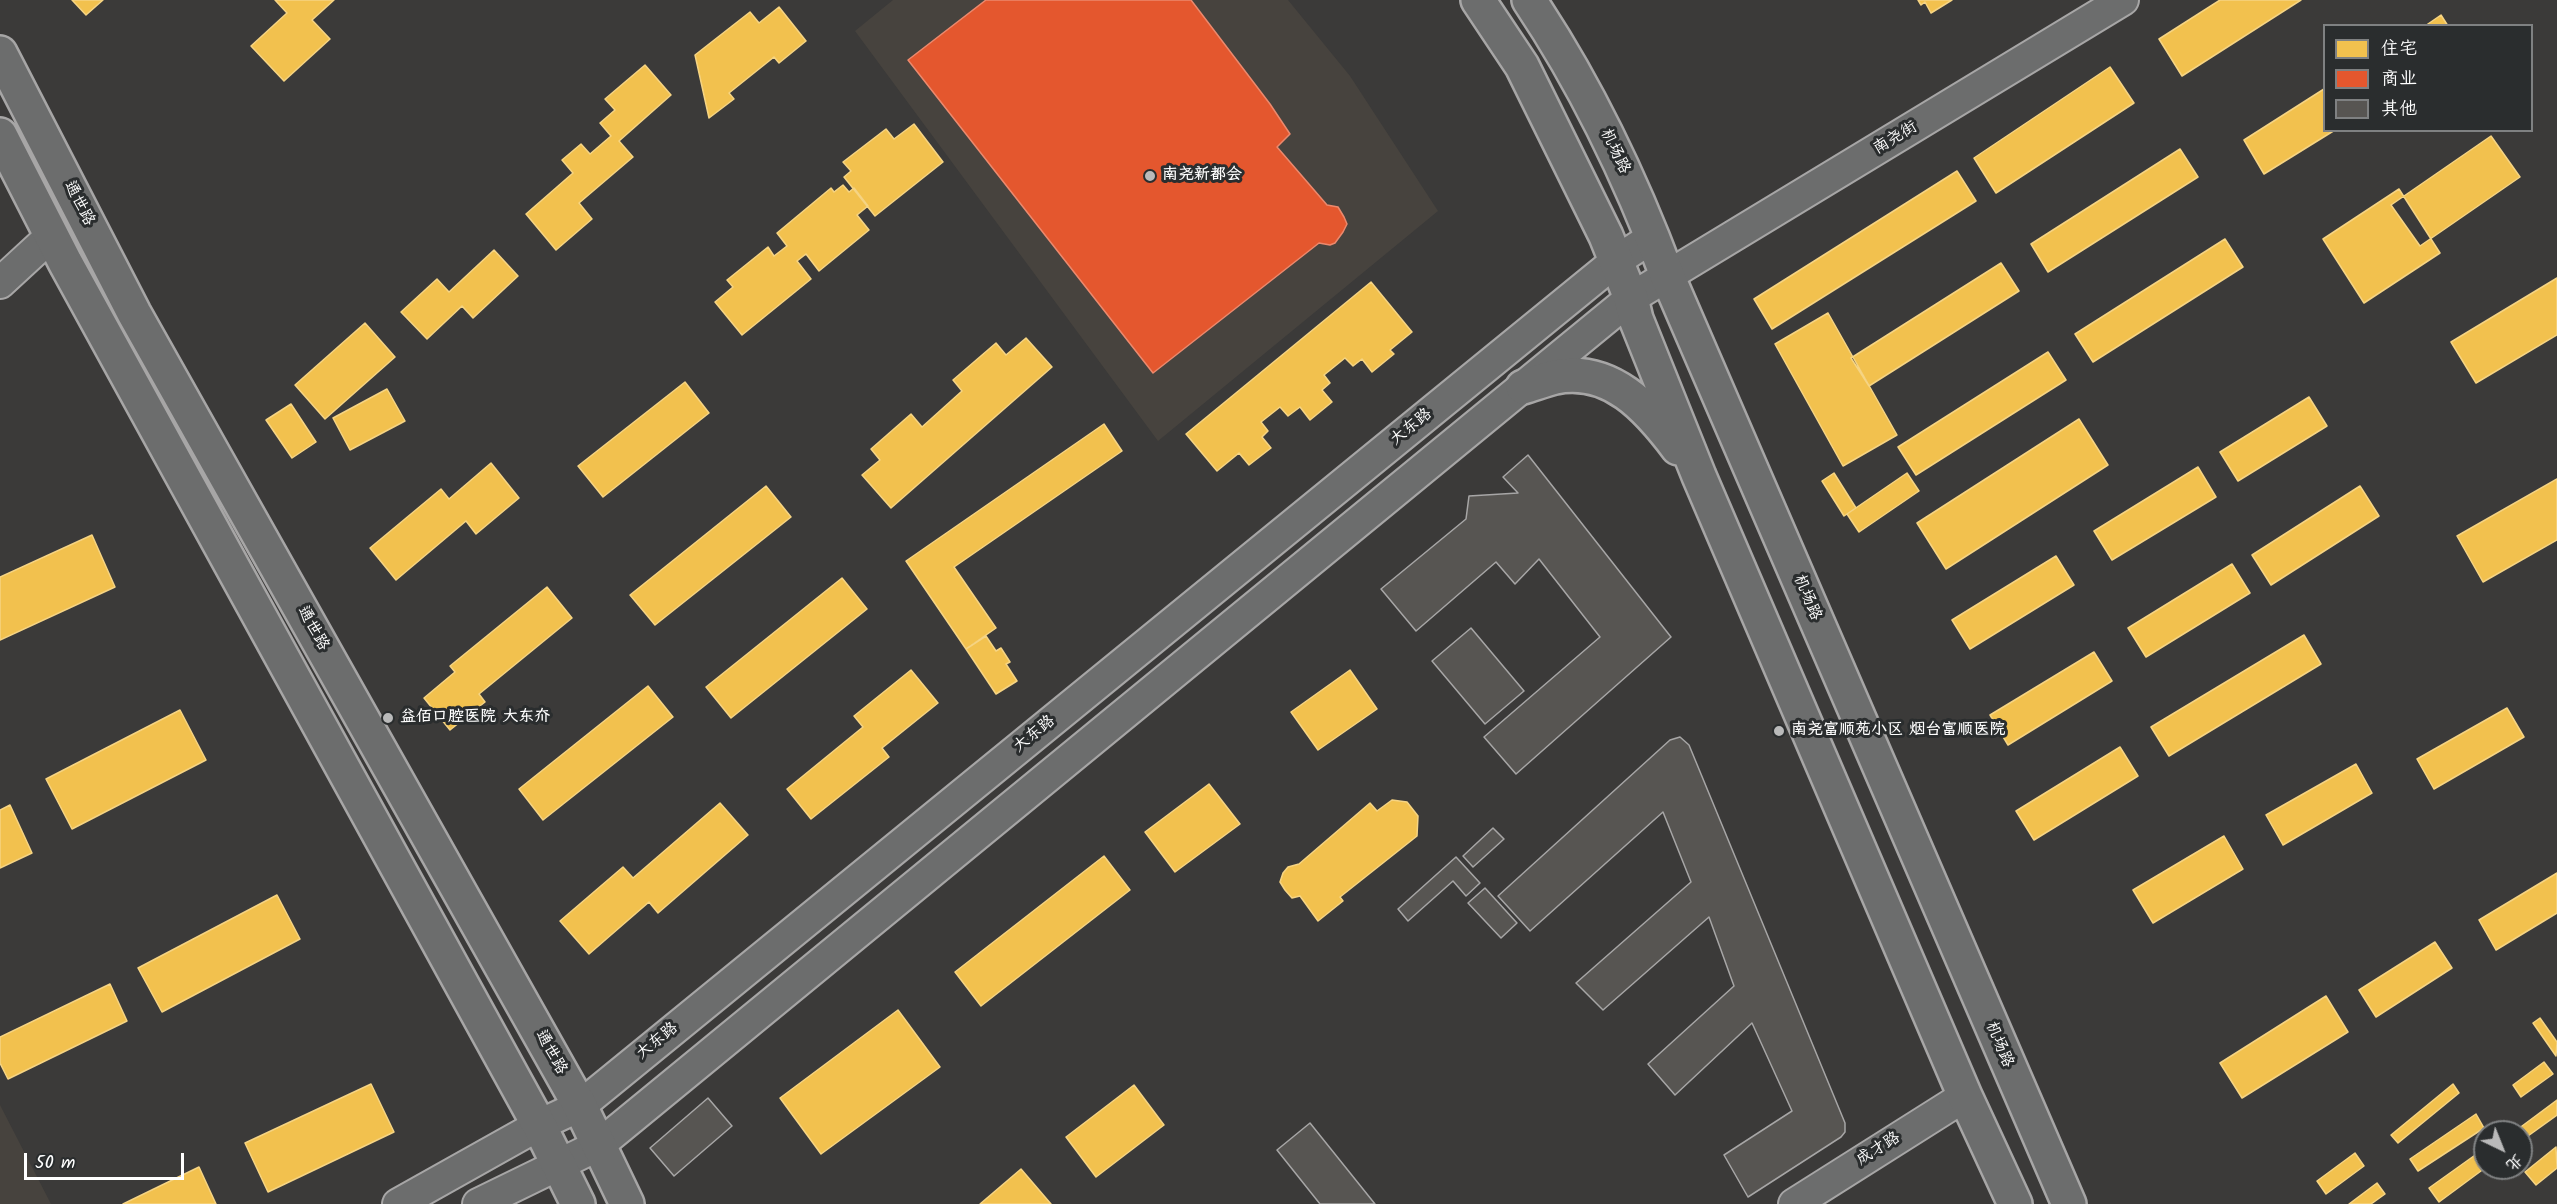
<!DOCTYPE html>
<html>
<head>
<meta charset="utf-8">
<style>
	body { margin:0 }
	#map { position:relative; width:2557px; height:1204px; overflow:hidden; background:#3b3a39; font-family:Kalam,"LXGW WenKai TC",sans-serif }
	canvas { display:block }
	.legend { position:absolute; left:2323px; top:24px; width:210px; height:108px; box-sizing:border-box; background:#2a2d2e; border:2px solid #7f8182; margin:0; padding:8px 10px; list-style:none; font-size:18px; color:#fff }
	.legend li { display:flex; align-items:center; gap:12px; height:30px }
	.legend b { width:30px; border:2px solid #7f8182 }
	.north { position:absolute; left:2473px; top:1120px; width:60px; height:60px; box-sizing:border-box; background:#2a2d2e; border:2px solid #7f8182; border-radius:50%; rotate:137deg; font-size:16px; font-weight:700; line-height:24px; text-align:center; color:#fff }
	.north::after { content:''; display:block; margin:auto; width:21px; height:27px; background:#bababa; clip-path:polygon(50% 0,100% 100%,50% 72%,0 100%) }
	.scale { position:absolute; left:24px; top:1153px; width:160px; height:27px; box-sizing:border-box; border:3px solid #fff; border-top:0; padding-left:8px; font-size:18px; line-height:21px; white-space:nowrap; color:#fff; -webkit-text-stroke:4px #2a2d2e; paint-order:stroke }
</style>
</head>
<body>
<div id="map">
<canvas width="2557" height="1204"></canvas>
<ul class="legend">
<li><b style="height:16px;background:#f2c14e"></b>住宅</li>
<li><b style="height:16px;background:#e4572e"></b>商业</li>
<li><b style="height:16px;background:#575552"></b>其他</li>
</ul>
<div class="north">北</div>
<div class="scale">50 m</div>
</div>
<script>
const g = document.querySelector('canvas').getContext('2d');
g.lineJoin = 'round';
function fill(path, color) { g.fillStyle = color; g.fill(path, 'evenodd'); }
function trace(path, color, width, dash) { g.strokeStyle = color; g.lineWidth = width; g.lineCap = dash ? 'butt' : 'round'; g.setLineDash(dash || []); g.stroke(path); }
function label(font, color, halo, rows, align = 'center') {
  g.font = font + ' Kalam,"LXGW WenKai TC",sans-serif'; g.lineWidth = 6; g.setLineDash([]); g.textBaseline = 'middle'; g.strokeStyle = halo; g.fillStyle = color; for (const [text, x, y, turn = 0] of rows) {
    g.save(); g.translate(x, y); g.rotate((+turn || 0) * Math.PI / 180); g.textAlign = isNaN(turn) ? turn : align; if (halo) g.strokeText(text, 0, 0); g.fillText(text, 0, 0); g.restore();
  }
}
const built = new Path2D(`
	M893,0H1288L1350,76L1438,211L1158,441L855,31Z
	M0,1105L51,1204H0Z`);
const homes = new Path2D(`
	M72,0H103L86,15Z
	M275,0H334L312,20L330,39L284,81L251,46L287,13Z
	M1918,0H1952L1931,13L1925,2L1921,5Z
	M2220,0H2301L2182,76L2159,39Z
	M779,7L806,41L779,63L774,57L729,93L734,99L709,118L695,55L750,12L759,23Z
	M2441,15L2448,26H2425Z
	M645,65L671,95L619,141L633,157L579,203L592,219L556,250L526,214L573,173L562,160L581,144L590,154L611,136L600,123L615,110L605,99Z
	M2110,67L2134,103L1996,193L1974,158Z
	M2324,89V130H2335L2264,174L2244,140Z
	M914,124L943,162L875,216L844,177L851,171L843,162L886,129L894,139Z
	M2491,136L2520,177L2420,246L2391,205Z
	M2180,149L2198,177L2048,272L2031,244Z
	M1957,171L1976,201L1772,329L1754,299Z
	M843,185L849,192L854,188L868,206L857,215L869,230L819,271L806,254L797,261L811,279L742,335L715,302L733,287L727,280L768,247L774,256L787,246L777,233L831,188L834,192Z
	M2399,189L2440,253L2364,303L2323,239Z
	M2225,239L2243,267L2093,362L2075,334Z
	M494,250L518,276L473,318L462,306L427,339L401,312L437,279L449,292Z
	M2001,263L2019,291L1869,386L1851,358Z
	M2557,278V335L2476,383L2451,342Z
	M1371,282L1412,332L1390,350L1394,354L1372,372L1362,359L1353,366L1345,358L1324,375L1330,383L1322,390L1332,402L1310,420L1300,407L1288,416L1280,407L1261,422L1268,431L1262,437L1271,448L1249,465L1239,453L1217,471L1186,434Z
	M1828,313L1897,435L1843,466L1775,344Z
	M365,323L395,357L325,419L295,385Z
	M1026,338L1052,367L891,508L862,475L880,460L871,449L911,414L922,427L962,391L953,380L996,343L1006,355Z
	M2048,352L2066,380L1916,475L1898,447Z
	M685,382L709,413L603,497L578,466Z
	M387,389L405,421L350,450L333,418Z
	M2309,397L2327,426L2238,481L2220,452Z
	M291,404L316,442L292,458L266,420Z
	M2079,419L2108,465L1946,569L1917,523Z
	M1104,424L1122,451L954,567L996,628L966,649L906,561Z
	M491,463L519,498L476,534L466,521L396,580L370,548L441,489L449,499Z
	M2198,467L2216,497L2112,560L2094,531Z
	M1834,473L1856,508L1844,516L1822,481Z
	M1907,473L1919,491L1859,532L1847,514Z
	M2557,479V540L2483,582L2457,536Z
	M766,486L791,517L655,625L630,595Z
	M2360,486L2379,516L2271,585L2252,555Z
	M92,535L115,587L0,640V577Z
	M2056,556L2074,585L1970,649L1952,620Z
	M2232,564L2250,593L2146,657L2128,628Z
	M842,578L867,609L731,718L706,687Z
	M547,587L572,618L479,694L485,702L450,730L424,698L455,672L450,666Z
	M2304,635L2321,664L2169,756L2151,727Z
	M986,636L996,651L1001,648L1010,662L1006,664L1017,681L996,694L966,649Z
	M2094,652L2112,681L2008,745L1990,715Z
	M911,670L938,703L882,748L889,757L811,819L787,789L863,727L854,716Z
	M1350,670L1377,709L1318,750L1291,712Z
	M648,686L673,717L543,820L519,789Z
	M2507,708L2524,737L2434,789L2417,759Z
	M180,710L206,760L72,829L46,779Z
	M2120,747L2138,776L2034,840L2016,811Z
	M2356,764L2372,793L2283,845L2266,815Z
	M1209,784L1240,824L1175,872L1145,832Z
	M1392,800L1407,802L1418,816L1417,836L1340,897L1343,901L1318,921L1300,896L1292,898L1285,890L1280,882L1283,873L1288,867L1299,864L1370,803L1377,811Z
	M720,803L748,835L658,913L649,902L589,954L560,921L623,867L633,878Z
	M10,805L32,853L0,868V810Z
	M2224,836L2243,869L2153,923L2133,890Z
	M1104,856L1130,890L981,1006L955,972Z
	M2557,873V913L2496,950L2479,920Z
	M277,895L300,939L162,1012L138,968Z
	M2435,942L2452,968L2376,1017L2359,990Z
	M110,984L127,1021L8,1079L0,1063V1037Z
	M2326,996L2348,1032L2242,1098L2220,1063Z
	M898,1010L940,1067L821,1154L780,1098Z
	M2540,1018L2557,1042L2556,1056L2533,1023Z
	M2544,1062L2553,1074L2521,1097L2513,1085Z
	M371,1084L394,1132L268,1192L245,1143Z
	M2453,1084L2459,1093L2398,1143L2391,1135Z
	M1134,1085L1164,1125L1096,1177L1066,1137Z
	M2557,1100V1115L2521,1141V1132H2514Z
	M2476,1114L2484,1128L2418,1171L2410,1159Z
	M2556,1147L2557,1168L2536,1185L2525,1172Z
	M2485,1148V1168L2439,1202L2429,1188Z
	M2355,1153L2364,1166L2326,1194L2317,1181Z
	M199,1167L216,1204H123Z
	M1021,1169L1051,1204H980Z
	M2377,1183L2385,1194L2371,1204H2349Z`);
const shops = new Path2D(`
	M986,0H1191L1270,104L1290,134L1277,147L1327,205L1338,207L1344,217L1347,224L1343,232L1335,243L1330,245L1319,243L1153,373L908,60Z`);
const building = new Path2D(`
	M1528,455L1671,637L1516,774L1484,737L1600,637L1539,559L1515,584L1496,562L1416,631L1381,589L1466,519L1469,496L1518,493L1503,477Z
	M1471,628L1524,691L1485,724L1432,661Z
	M1680,737L1689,745L1845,1123V1132L1841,1137L1748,1197L1724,1155L1792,1111L1752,1023L1675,1095L1648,1064L1734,986L1709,917L1603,1010L1576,983L1691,882L1663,812L1530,931L1498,896L1670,740Z
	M1493,828L1504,839L1473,867L1463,856Z
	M1456,857L1480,883L1466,896L1453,881L1408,921L1398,909Z
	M1485,888L1517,923L1501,938L1468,903Z
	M708,1098L732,1126L674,1176L650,1148Z
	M1310,1123L1375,1204H1320L1277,1150Z`);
const minor = new Path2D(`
	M0,283L51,236
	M398,1204L539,1125L580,1106L1616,261L1653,237
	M478,1204L599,1145L1631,298L2123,0
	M1794,1204L1965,1096`);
const major = new Path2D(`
	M0,53L134,313L580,1106L627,1204
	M0,135L65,262L539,1125L578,1204`);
const highway = new Path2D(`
	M1478,0L1522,66L1606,236L1631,298L1636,319L1699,476L1965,1096L2015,1204
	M1529,0C1586,85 1631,179 1667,275L2069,1204
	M1523,387C1533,384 1544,380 1555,377C1611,366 1648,408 1678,448`);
const markers = [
	[1150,176,6,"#bababa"],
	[388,718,6,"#bababa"],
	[1779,731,6,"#bababa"]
];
const streetNames = [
	["南尧街",1896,139,-31],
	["机场路",1614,152,64],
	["通世路",78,204,63],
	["大东路",1412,428,-39],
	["机场路",1806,598,67],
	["通世路",312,629,61],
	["大东路",1035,735,-39],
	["大东路",658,1042,-39],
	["机场路",1998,1045,67],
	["通世路",550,1053,61],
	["成才路",1879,1150,-32]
];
const poiNames = [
	["南尧新都会",1162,176],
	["益佰口腔医院 大东夼",400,718],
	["南尧富顺苑小区 烟台富顺医院",1791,731]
];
fill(built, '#47433e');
fill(homes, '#f2c14e');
trace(homes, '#f6d483', 1.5);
fill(shops, '#e4572e');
trace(shops, '#ec896d', 1.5);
fill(building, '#575552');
trace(building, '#a7a6a6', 1.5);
trace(minor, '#a7a6a6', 34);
trace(major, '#a7a6a6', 38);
trace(highway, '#a7a6a6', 38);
trace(minor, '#6c6d6d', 30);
trace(major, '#6c6d6d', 33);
trace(highway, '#6c6d6d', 33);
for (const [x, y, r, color] of markers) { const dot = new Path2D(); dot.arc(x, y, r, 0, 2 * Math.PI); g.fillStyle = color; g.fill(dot); trace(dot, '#2a2d2e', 2); }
label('16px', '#fff', '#2a2d2e', streetNames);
label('bold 16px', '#fff', '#2a2d2e', poiNames, 'left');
</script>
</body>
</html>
